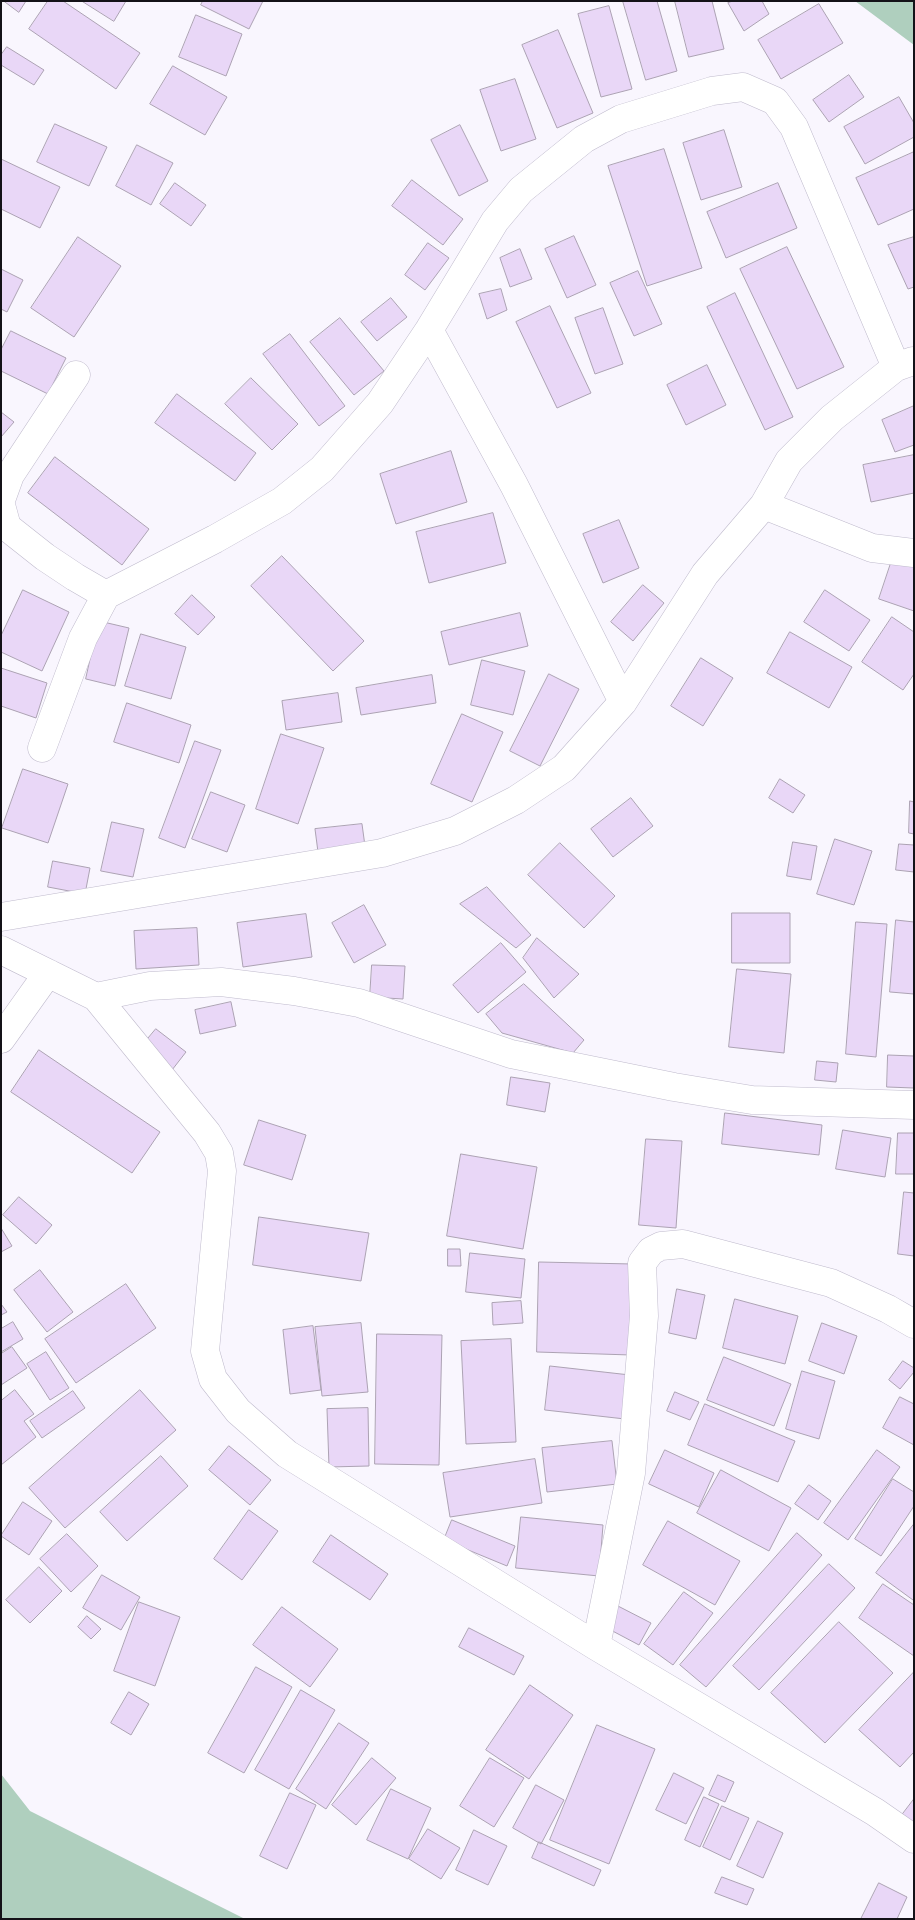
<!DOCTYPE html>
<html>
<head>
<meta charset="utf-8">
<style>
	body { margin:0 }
	#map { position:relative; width:915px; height:1920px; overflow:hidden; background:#f9f6fe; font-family:Manrope,sans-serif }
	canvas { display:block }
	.frame { position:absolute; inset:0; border:2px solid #141218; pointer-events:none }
</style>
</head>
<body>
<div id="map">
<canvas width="915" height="1920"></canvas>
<div class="frame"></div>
</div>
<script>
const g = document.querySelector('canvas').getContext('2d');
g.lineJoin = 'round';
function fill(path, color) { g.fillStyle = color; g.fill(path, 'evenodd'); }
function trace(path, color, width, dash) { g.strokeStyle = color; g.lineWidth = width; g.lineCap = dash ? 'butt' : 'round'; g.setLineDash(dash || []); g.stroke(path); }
const green = new Path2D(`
	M855,1H914V45Z
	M1,1774L30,1811L245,1919H1Z`);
const building = new Path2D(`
	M4,1H26L19,12Z
	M48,1H63L140,53L116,89L29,29Z
	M82,1H126L114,21Z
	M203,1H263L249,29L201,5Z
	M623,1H657L677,71L646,80Z
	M675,1H712L724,49L689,57Z
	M733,1H762L769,14L744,31L728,3Z
	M819,4L843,43L781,79L758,40Z
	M609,6L632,89L601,97L578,14Z
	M196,15L242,34L226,76L179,57Z
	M558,30L593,113L557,128L522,45Z
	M7,47L44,70L34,85L1,65V55Z
	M173,66L227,97L205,135L150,104Z
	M849,75L864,97L829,122L813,100Z
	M515,79L536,139L501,151L480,90Z
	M899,97L914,123V137L865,164L844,127Z
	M55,124L107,147L89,186L37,162Z
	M460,125L488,181L459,196L431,140Z
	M724,130L742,187L701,200L683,143Z
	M137,145L173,163L151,205L116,186Z
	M664,149L702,268L647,286L608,166Z
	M914,152V209L878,225L856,178Z
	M1,159L60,187L40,228L1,209Z
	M412,180L463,219L443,245L392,206Z
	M175,183L206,205L191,226L160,204Z
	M778,183L797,228L726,258L707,212Z
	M574,236L596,285L567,298L545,249Z
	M78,237L121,266L74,337L31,308Z
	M914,237V287L908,289L888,245Z
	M428,243L449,258L425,290L405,275Z
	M787,247L844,367L797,389L740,269Z
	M520,249L532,279L510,287L500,258Z
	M1,269L23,280L7,312L1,309Z
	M638,271L662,324L634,336L610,283Z
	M501,289L507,310L487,319L479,294Z
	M735,293L793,417L765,430L707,307Z
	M391,298L407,317L377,341L361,322Z
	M550,306L591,393L557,408L516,322Z
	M603,308L623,364L595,374L575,318Z
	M340,318L384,371L354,395L310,342Z
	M11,331L66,358L48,394L1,371V350Z
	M290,334L345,406L319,426L263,354Z
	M707,365L726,405L686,425L667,385Z
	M251,378L298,424L272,450L225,404Z
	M177,394L256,453L235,481L155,423Z
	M914,406V445L895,452L882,420Z
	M1,412L14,422L1,437Z
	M451,451L467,502L396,524L380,474Z
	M914,455V493L871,502L863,465Z
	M55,457L149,529L122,565L28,493Z
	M493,513L506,563L429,583L416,532Z
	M619,520L639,568L603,583L583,534Z
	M282,556L364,641L333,671L251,586Z
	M892,560L914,567V611L879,599Z
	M643,585L664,603L633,641L611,622Z
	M23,590L69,612L42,671L1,652V636Z
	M825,590L870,620L849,651L804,622Z
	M192,595L215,617L198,635L175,614Z
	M520,613L528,646L449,665L441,632Z
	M892,617L914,632V674L903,690L862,662Z
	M99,621L129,628L115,686L86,679Z
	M790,632L852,667L829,708L767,673Z
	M141,634L186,647L171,699L125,686Z
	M701,658L733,678L703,726L671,706Z
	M482,660L525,671L513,715L471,705Z
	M1,668L47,683L36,718L1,706Z
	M549,674L579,689L540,766L510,751Z
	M432,675L436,703L361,715L356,688Z
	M338,693L342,722L286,730L282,701Z
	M127,703L191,725L179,763L114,742Z
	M462,714L503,732L472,802L431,784Z
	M281,734L324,748L298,824L256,809Z
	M195,741L221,750L185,848L159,838Z
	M23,769L68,784L48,843L2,828Z
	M780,779L805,795L793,813L769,798Z
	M211,792L245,805L227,852L192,839Z
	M631,798L653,826L613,857L591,829Z
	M910,801L914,802V834L909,833Z
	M112,822L144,829L133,877L101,871Z
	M362,824L365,846L318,852L315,829Z
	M835,839L872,851L854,905L817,894Z
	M793,842L817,846L811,880L787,876Z
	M560,843L615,896L584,928L528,875Z
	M899,844L914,845V872L896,870Z
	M53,861L90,868L85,894L48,887Z
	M487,887L531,935L516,948L460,904Z
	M364,905L386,945L354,963L332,923Z
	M732,913H790V963H732Z
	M306,914L312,957L243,967L237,923Z
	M896,920L914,922V994L890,992Z
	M856,922L887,924L876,1057L846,1054Z
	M197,928L199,965L136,969L134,931Z
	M537,938L579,974L554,998L523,958Z
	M501,943L526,972L478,1013L453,985Z
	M372,965L405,966L403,999L370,997Z
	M737,969L791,974L784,1053L729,1047Z
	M524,984L584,1040L573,1053L502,1033L486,1014Z
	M231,1002L236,1026L200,1034L195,1010Z
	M156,1029L186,1052L172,1070L141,1047Z
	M39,1050L160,1132L132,1173L11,1092Z
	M888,1055L914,1056V1088L887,1087Z
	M817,1061L838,1063L836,1082L815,1080Z
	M511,1077L550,1083L545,1112L507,1105Z
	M725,1113L822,1125L819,1155L722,1144Z
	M259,1120L306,1135L292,1180L244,1165Z
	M843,1130L891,1138L885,1177L836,1169Z
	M898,1133H914V1174H896Z
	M646,1139L682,1141L676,1228L639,1225Z
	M461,1154L537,1167L523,1249L447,1236Z
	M904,1192L914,1193V1256L898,1254Z
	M19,1197L52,1225L36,1244L3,1215Z
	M259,1217L369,1233L361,1281L253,1265Z
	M1,1228L12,1246L1,1252Z
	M448,1249H460L461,1266H448Z
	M470,1253L525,1259L521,1298L466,1292Z
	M539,1262L633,1264L631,1355L537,1352Z
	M40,1270L73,1312L47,1332L14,1290Z
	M126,1284L156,1328L76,1383L45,1339Z
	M677,1289L705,1295L696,1339L669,1333Z
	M735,1299L798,1316L785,1364L723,1348Z
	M521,1301L523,1323L493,1325L492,1303Z
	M1,1304L7,1312L1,1315Z
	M13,1322L23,1339L1,1352V1329Z
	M361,1323L368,1392L322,1396L315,1327Z
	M822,1323L857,1336L844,1374L809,1361Z
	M313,1326L321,1390L290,1394L283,1330Z
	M377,1334L442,1335L439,1465L375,1464Z
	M511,1339L516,1442L466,1444L461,1341Z
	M12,1347L27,1368L1,1385V1354Z
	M46,1352L69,1388L50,1400L27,1364Z
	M724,1357L791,1384L774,1426L707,1400Z
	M903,1361L914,1368V1372L900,1389L889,1380Z
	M550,1366L630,1375L625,1419L545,1410Z
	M802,1371L835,1381L819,1439L786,1429Z
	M15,1390L34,1414L24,1421L36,1437L1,1465V1401Z
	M140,1390L176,1430L65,1528L29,1488Z
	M73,1391L85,1408L42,1438L30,1421Z
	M675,1392L699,1402L690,1420L667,1411Z
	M900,1397L914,1404V1445L883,1428Z
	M705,1404L795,1441L778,1482L688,1445Z
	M368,1408L369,1466L329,1467L327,1409Z
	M612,1441L617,1484L547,1492L542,1448Z
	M229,1446L271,1480L250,1505L209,1470Z
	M665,1450L714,1473L699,1507L649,1484Z
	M877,1450L900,1467L848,1540L824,1523Z
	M161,1456L188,1486L127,1541L100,1512Z
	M535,1459L542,1503L450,1517L443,1473Z
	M721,1470L791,1508L769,1551L697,1513Z
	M893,1479L914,1492V1506L881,1556L855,1539Z
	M809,1485L831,1501L818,1520L795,1504Z
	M23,1502L52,1521L29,1555L1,1536Z
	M249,1510L278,1531L242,1580L214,1559Z
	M521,1517L603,1525L599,1576L516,1568Z
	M452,1520L515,1546L507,1566L444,1540Z
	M668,1521L740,1561L715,1605L643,1565Z
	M914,1524V1598L913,1600L876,1573Z
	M797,1533L822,1555L706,1687L680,1665Z
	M67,1534L98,1566L71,1592L40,1559Z
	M331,1535L388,1574L370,1600L313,1562Z
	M829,1564L855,1588L759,1690L733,1666Z
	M39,1567L62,1591L30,1623L6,1600Z
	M102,1575L140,1597L121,1630L83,1608Z
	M883,1584L914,1605V1656L859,1618Z
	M684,1592L713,1613L673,1665L644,1644Z
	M139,1602L180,1617L155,1686L114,1671Z
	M616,1605L651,1623L639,1645L605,1627Z
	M282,1607L338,1649L310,1687L253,1645Z
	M87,1616L101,1629L91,1639L78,1627Z
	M839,1622L893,1673L825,1743L771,1693Z
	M469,1628L524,1656L514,1675L459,1647Z
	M256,1667L292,1687L244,1773L208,1753Z
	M914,1672V1752L900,1767L859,1730Z
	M530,1685L573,1715L529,1779L486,1750Z
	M301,1690L335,1710L289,1789L255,1770Z
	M129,1692L149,1704L131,1735L111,1723Z
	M339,1723L369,1743L326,1809L296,1789Z
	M597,1725L655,1749L609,1864L550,1840Z
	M372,1758L396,1778L356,1825L332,1805Z
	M490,1758L524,1778L494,1827L460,1806Z
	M674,1773L704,1788L686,1824L656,1810Z
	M718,1775L734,1782L725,1802L709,1795Z
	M536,1785L564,1800L541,1844L513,1828Z
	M391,1789L431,1808L408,1859L367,1840Z
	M290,1793L316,1805L287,1869L260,1856Z
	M704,1797L719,1804L700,1847L685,1840Z
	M914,1799V1824L902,1815Z
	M722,1806L749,1818L730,1860L703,1847Z
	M758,1821L783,1833L763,1878L737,1866Z
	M428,1829L460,1848L441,1879L409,1859Z
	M474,1830L507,1846L488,1885L456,1870Z
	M539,1842L601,1870L594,1886L532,1858Z
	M722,1877L754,1889L747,1905L715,1893Z
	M879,1883L907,1897L897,1919H861Z`);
const minor = new Path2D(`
	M429,330L514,485L623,702
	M1,500L10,475L76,375
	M1,505L7,527L45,557L75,577L106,595
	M764,505L872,548L914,553
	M42,748L83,638L106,595L215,539L282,501L322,469L380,403L429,330L495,221L521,190L584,139L621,119L712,91L743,87L775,101L794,127L896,367
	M1,917L382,853L455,831L516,800L564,768L623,702L705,574L764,505L789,461L832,418L896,367L913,361
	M1,950L96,997L207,1133L219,1153L222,1171L205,1351L213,1379L238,1411L287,1454L596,1646L875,1812L914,1839
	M96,997L150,986L221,982L294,991L359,1003L511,1054L674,1087L752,1100L914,1105
	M1,1039L48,973
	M596,1646L631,1473L644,1316L642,1263L651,1251L661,1246L683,1244L831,1283L888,1309L914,1324`);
fill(green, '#afcfbe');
fill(building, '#e9d7f7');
trace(building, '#aca2b3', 1);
trace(minor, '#bfbacc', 29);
trace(minor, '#fff', 28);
</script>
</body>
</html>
